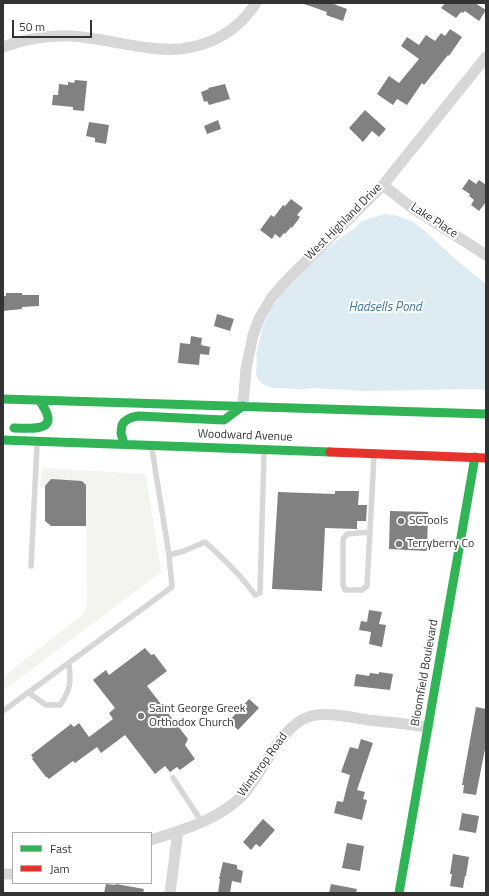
<!DOCTYPE html>
<html>
<head>
<meta charset="utf-8">
<style>
	body { margin:0 }
	#map { position:relative; width:489px; height:896px; overflow:hidden; background:#fff; font-family:"Titillium Web",sans-serif }
	canvas { display:block }
	.frame { position:absolute; inset:0; border:4px solid #333; pointer-events:none }
	.legend { position:absolute; left:12px; top:832px; width:140px; height:52px; box-sizing:border-box; background:#fff; border:1px solid #adadad; margin:0; padding:5px 7px; list-style:none; font-size:12px; color:#333 }
	.legend li { display:flex; align-items:center; gap:8px; height:20px }
	.legend b { width:20px; border:1px solid #adadad }
	.scale { position:absolute; left:12px; top:20px; width:80px; height:18px; box-sizing:border-box; border:2px solid #333; border-top:0; padding-left:5px; font-size:12px; line-height:14px; white-space:nowrap; color:#333; -webkit-text-stroke:3px #fff; paint-order:stroke }
</style>
</head>
<body>
<div id="map">
<canvas width="489" height="896"></canvas>
<div class="frame"></div>
<ul class="legend">
<li><b style="height:5px;background:#30b455"></b>Fast</li>
<li><b style="height:5px;background:#e5322d"></b>Jam</li>
</ul>
<div class="scale">50 m</div>
</div>
<script>
const g = document.querySelector('canvas').getContext('2d');
g.lineJoin = 'round';
function fill(path, color) { g.fillStyle = color; g.fill(path, 'evenodd'); }
function trace(path, color, width, dash) { g.strokeStyle = color; g.lineWidth = width; g.lineCap = dash ? 'butt' : 'round'; g.setLineDash(dash || []); g.stroke(path); }
function label(font, color, halo, rows, align = 'center') {
  g.font = font + ' "Titillium Web",sans-serif'; g.lineWidth = 4; g.setLineDash([]); g.textBaseline = 'middle'; g.strokeStyle = halo; g.fillStyle = color; for (const [text, x, y, turn = 0] of rows) {
    g.save(); g.translate(x, y); g.rotate((+turn || 0) * Math.PI / 180); g.textAlign = isNaN(turn) ? turn : align; if (halo) g.strokeText(text, 0, 0); g.fillText(text, 0, 0); g.restore();
  }
}
const green = new Path2D(`
	M42,468L146,474L161,572L3,691V677L82,615L87,606L86,485L40,487Z`);
const water = new Path2D(`
	M385,214L398,216L413,222L425,231L454,258L486,284V390L475,389L364,391L313,388L303,389L273,388L267,386L261,383L258,379L256,375L257,358L256,355L263,325L273,306L282,294L320,254L343,236L351,231L362,221Z`);
const building = new Path2D(`
	M304,3H331L347,9L343,21L326,15L327,12L304,4Z
	M445,3H475L486,10L479,21L465,11L463,13L461,12L456,18L441,8Z
	M450,29L462,37L449,56L448,55L424,85L422,83L407,105L397,99L393,105L377,94L389,76L399,83L419,59L401,46L407,37L419,45L426,35L435,41L441,33L445,36Z
	M75,80L87,81L84,111L73,110V107L52,105L53,95H58L59,84L68,85V82L74,83Z
	M225,84L230,99L209,105L207,101L204,102L201,92L209,89L208,88Z
	M365,110L386,129L379,137L372,131L363,142L349,128Z
	M218,120L221,129L207,134L204,126Z
	M89,122L109,125L106,144L95,142V138L86,136Z
	M469,179L476,184L479,180L486,185V202L479,211L471,205L474,200L469,196L470,194L462,189Z
	M291,199L303,208L297,215L300,217L292,228L291,227L285,234L284,233L280,238L275,234L272,239L260,230L271,215L274,217L283,205L285,206Z
	M6,293H22V295H39V306L22,307V309L3,311V296H6Z
	M217,314L234,319L230,331L214,326Z
	M191,336L202,338L201,345L210,347L209,355L200,354L199,365L178,363L180,343L190,344Z
	M51,479L82,481L86,485V526H51L45,521V486Z
	M335,491H359L358,505H367L366,521H357V529L325,528L322,591L272,589L278,492L335,494Z
	M390,511L428,512L427,551L389,549Z
	M369,610L382,612L379,624L386,625L382,647L369,644L371,632L359,630L361,621L367,622Z
	M145,648L151,655L154,654L167,671L147,686L188,739L185,745L195,759L180,770L177,767L170,772L165,766L155,774L125,735L101,753L97,747L75,763L73,761L49,779L47,777H46L32,759L33,758L31,755L71,724L74,727L79,723L89,737L113,719L109,713L115,708L93,680L106,670L109,675Z
	M379,672L393,674L390,690L354,686L356,674L369,676L370,673L379,674Z
	M249,699L259,708L238,730L229,721Z
	M476,707L486,709V744L476,795L463,793L464,785H462Z
	M361,739L373,743L357,790L365,792L363,799L367,800L362,820L334,813L337,801L343,802L350,775L341,772L350,747L358,749Z
	M462,813L479,816L476,833L459,830Z
	M263,819L275,830L260,847L256,844L251,850L243,842Z
	M347,843L364,846L360,871L342,868Z
	M453,854L469,857L466,876H465L463,888L450,886L452,874H450Z
	M223,862L237,865V869L243,871L241,883L232,881L230,893H218L220,879H219Z
	M106,884L115,885L116,884L144,889L143,893H104Z
	M331,884L357,889L356,893H329Z`);
const lane = new Path2D(`
	M370,532L347,534L343,539V585L345,590H362L367,586L374,456
	M169,555L184,551L205,542C223,558 241,575 255,595L260,593L264,453
	M31,566L37,445
	M29,693L46,705H60C71,689 71,682 69,663
	M3,711L172,587L169,555L152,449
	M173,778L202,822`);
const street = new Path2D(`
	M3,47C25,39 49,35 72,36C98,38 124,45 150,48C192,54 232,40 256,3
	M383,185L411,207L486,255
	M243,406L246,369L253,335L259,319L272,297L288,279L383,185L486,57
	M151,840C182,830 216,821 241,797C263,775 279,725 311,716C329,712 350,717 368,720C388,722 408,724 428,727
	M3,874H13
	M170,893L178,831`);
const fast = new Path2D(`
	M3,399L486,414
	M14,428C39,429 61,430 39,400
	M3,440L330,452
	M124,444L121,433L122,425C125,419 131,417 138,416L224,420L243,406
	M399,893L475,457`);
const jam = new Path2D(`
	M330,452L486,458`);
const markers = [
	[401,521,4,"#7a7a7a"],
	[399,544,4,"#7a7a7a"],
	[141,716,4,"#7a7a7a"]
];
const streetNames = [
	["Lake Place",434,221,33],
	["West Highland Drive",344,222,-45],
	["Woodward Avenue",245,436,2],
	["Bloomfield Boulevard",425,673,-80],
	["Winthrop Road",263,765,-54]
];
const poiNames = [
	["SCTools",409,521],
	["Terryberry Co",407,544],
	["Saint George Greek",149,709],
	["Orthodox Church",149,723]
];
const waterNames = [
	["Hadsells Pond",385,308]
];
fill(green, '#f1f5ed');
fill(water, '#ddebf3');
fill(building, '#818181');
trace(lane, '#d7d7d7', 5.5);
trace(street, '#d7d7d7', 11);
trace(fast, '#30b455', 9);
trace(jam, '#e5322d', 9);
for (const [x, y, r, color] of markers) { const dot = new Path2D(); dot.arc(x, y, r, 0, 2 * Math.PI); g.fillStyle = color; g.fill(dot); trace(dot, '#fff', 1.5); }
label('12px', '#333', '#fff', streetNames);
label('12px', '#333', '#fff', poiNames, 'left');
label('italic 13px', '#3f7597', '#fff', waterNames);
</script>
</body>
</html>
